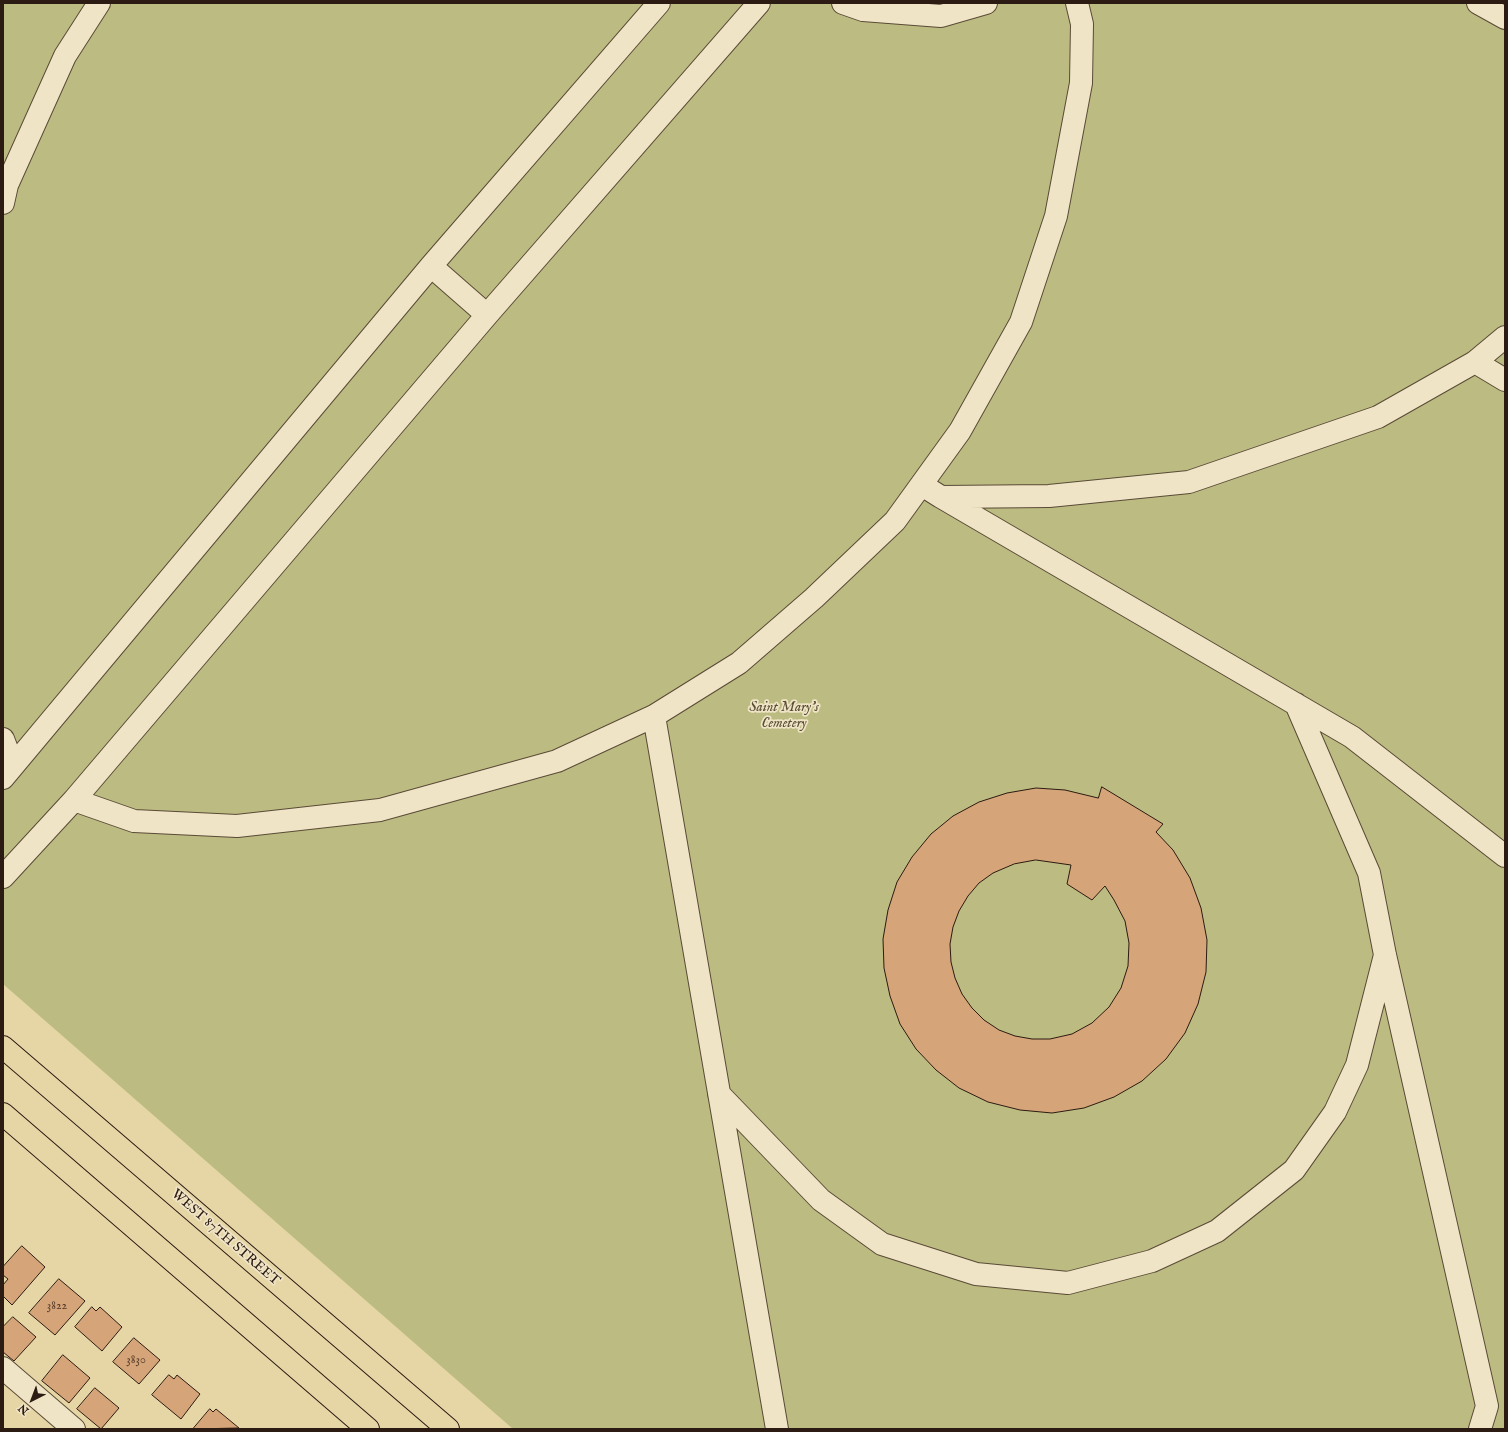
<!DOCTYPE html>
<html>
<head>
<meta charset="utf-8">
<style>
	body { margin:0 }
	#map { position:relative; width:1508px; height:1432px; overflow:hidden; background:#e6d6a6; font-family:"IM FELL English",serif }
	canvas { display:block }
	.frame { position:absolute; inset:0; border:4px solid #2c1b12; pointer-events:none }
	.north { position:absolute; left:12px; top:1380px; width:40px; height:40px; -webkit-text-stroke:3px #efe4c5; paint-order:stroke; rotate:222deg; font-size:11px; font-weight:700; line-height:16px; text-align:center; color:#2c1b12 }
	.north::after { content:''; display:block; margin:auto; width:14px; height:18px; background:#2c1b12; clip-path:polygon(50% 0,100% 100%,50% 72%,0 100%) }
</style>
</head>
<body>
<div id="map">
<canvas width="1508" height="1432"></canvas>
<div class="frame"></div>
<div class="north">N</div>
</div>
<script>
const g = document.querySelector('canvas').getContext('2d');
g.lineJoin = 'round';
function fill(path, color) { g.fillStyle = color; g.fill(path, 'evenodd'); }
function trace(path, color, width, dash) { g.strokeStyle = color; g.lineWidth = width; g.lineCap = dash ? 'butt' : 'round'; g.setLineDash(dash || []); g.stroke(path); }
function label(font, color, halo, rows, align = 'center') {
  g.font = font + ' "IM FELL English",serif'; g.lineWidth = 3.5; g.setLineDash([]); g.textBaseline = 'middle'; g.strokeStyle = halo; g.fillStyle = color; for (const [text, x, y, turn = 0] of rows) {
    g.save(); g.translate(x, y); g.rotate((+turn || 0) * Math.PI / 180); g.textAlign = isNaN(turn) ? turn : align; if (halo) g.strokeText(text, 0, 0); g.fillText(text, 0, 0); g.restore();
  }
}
const green = new Path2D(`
	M3,3H1505V1429H513L3,984Z`);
const building = new Path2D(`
	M1102,787L1163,824L1156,832L1173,850L1190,878L1201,908L1207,940L1206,972L1198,1004L1185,1033L1166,1059L1142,1081L1114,1097L1084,1108L1052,1113L1020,1110L988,1102L959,1088L936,1070L916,1049L900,1024L890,996L884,968L883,939L888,910L897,882L912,857L931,834L953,816L979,802L1007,793L1036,788L1065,790L1098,798ZM1036,860L1071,865L1067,884L1092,900L1105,886L1114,900L1125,921L1129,943L1128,966L1121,988L1109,1007L1092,1023L1072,1034L1050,1039H1032L1015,1036L999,1030L984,1020L972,1008L962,994L955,978L951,962L950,944L953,927L959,911L968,896L979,883L993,873L1014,864Z
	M22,1246L45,1267L12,1305L3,1296V1285L8,1279L3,1275V1267Z
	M59,1279L85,1301L55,1335L29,1313Z
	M92,1307L96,1311L100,1307L122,1327L102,1351L75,1327Z
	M13,1317L36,1337L14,1361L3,1352V1327Z
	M134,1338L160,1360L139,1384L113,1362Z
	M63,1355L90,1378L69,1403L42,1381Z
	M169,1375L174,1379L177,1375L200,1394L181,1419L152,1395Z
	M95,1388L119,1408L101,1429L77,1409Z
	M210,1409L213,1412L216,1409L239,1428L193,1429Z`);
const minor = new Path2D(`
	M843,3L863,10L941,16L986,3
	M1478,3L1505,18
	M3,203L7,185L65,56L99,3
	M431,266L487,315
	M1475,362L1505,380
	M922,485L941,497L1352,737L1505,856
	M941,497L1049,496L1189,482L1378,417L1475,362L1505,337
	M1296,704L1369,873L1385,955L1487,1406L1480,1429
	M654,716L777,1429
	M3,739L13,765
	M3,778L431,266L659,3
	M74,800L134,821L237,826L380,810L557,761L654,716L739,663L814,598L895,521L960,431L1021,322L1056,216L1081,83L1082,24L1077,3
	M3,877L74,800L487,315L759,3
	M719,1094L821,1200L882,1244L976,1274L1068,1283L1152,1261L1217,1231L1294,1170L1335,1112L1357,1065L1385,955
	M3,1368L74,1429`);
const major = new Path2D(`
	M3,1047L448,1429
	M3,1114L368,1429`);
const numberNames = [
	["3822",57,1307],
	["3830",136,1361]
];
const parkNames = [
	["Saint Mary's",784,708],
	["Cemetery",784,724]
];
const streetNames = [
	["WEST 87TH STREET",225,1238,41]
];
fill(green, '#bcbc82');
fill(building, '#d5a478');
trace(building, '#2c1b12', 1);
trace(minor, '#5a4a37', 24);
trace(major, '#2c1b12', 24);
trace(minor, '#efe4c5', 22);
trace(major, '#e6d6a6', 22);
label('12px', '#563d2c', null, numberNames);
label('italic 14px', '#574b34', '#efe4c5', parkNames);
label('14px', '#2c1b12', '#efe4c5', streetNames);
</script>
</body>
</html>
